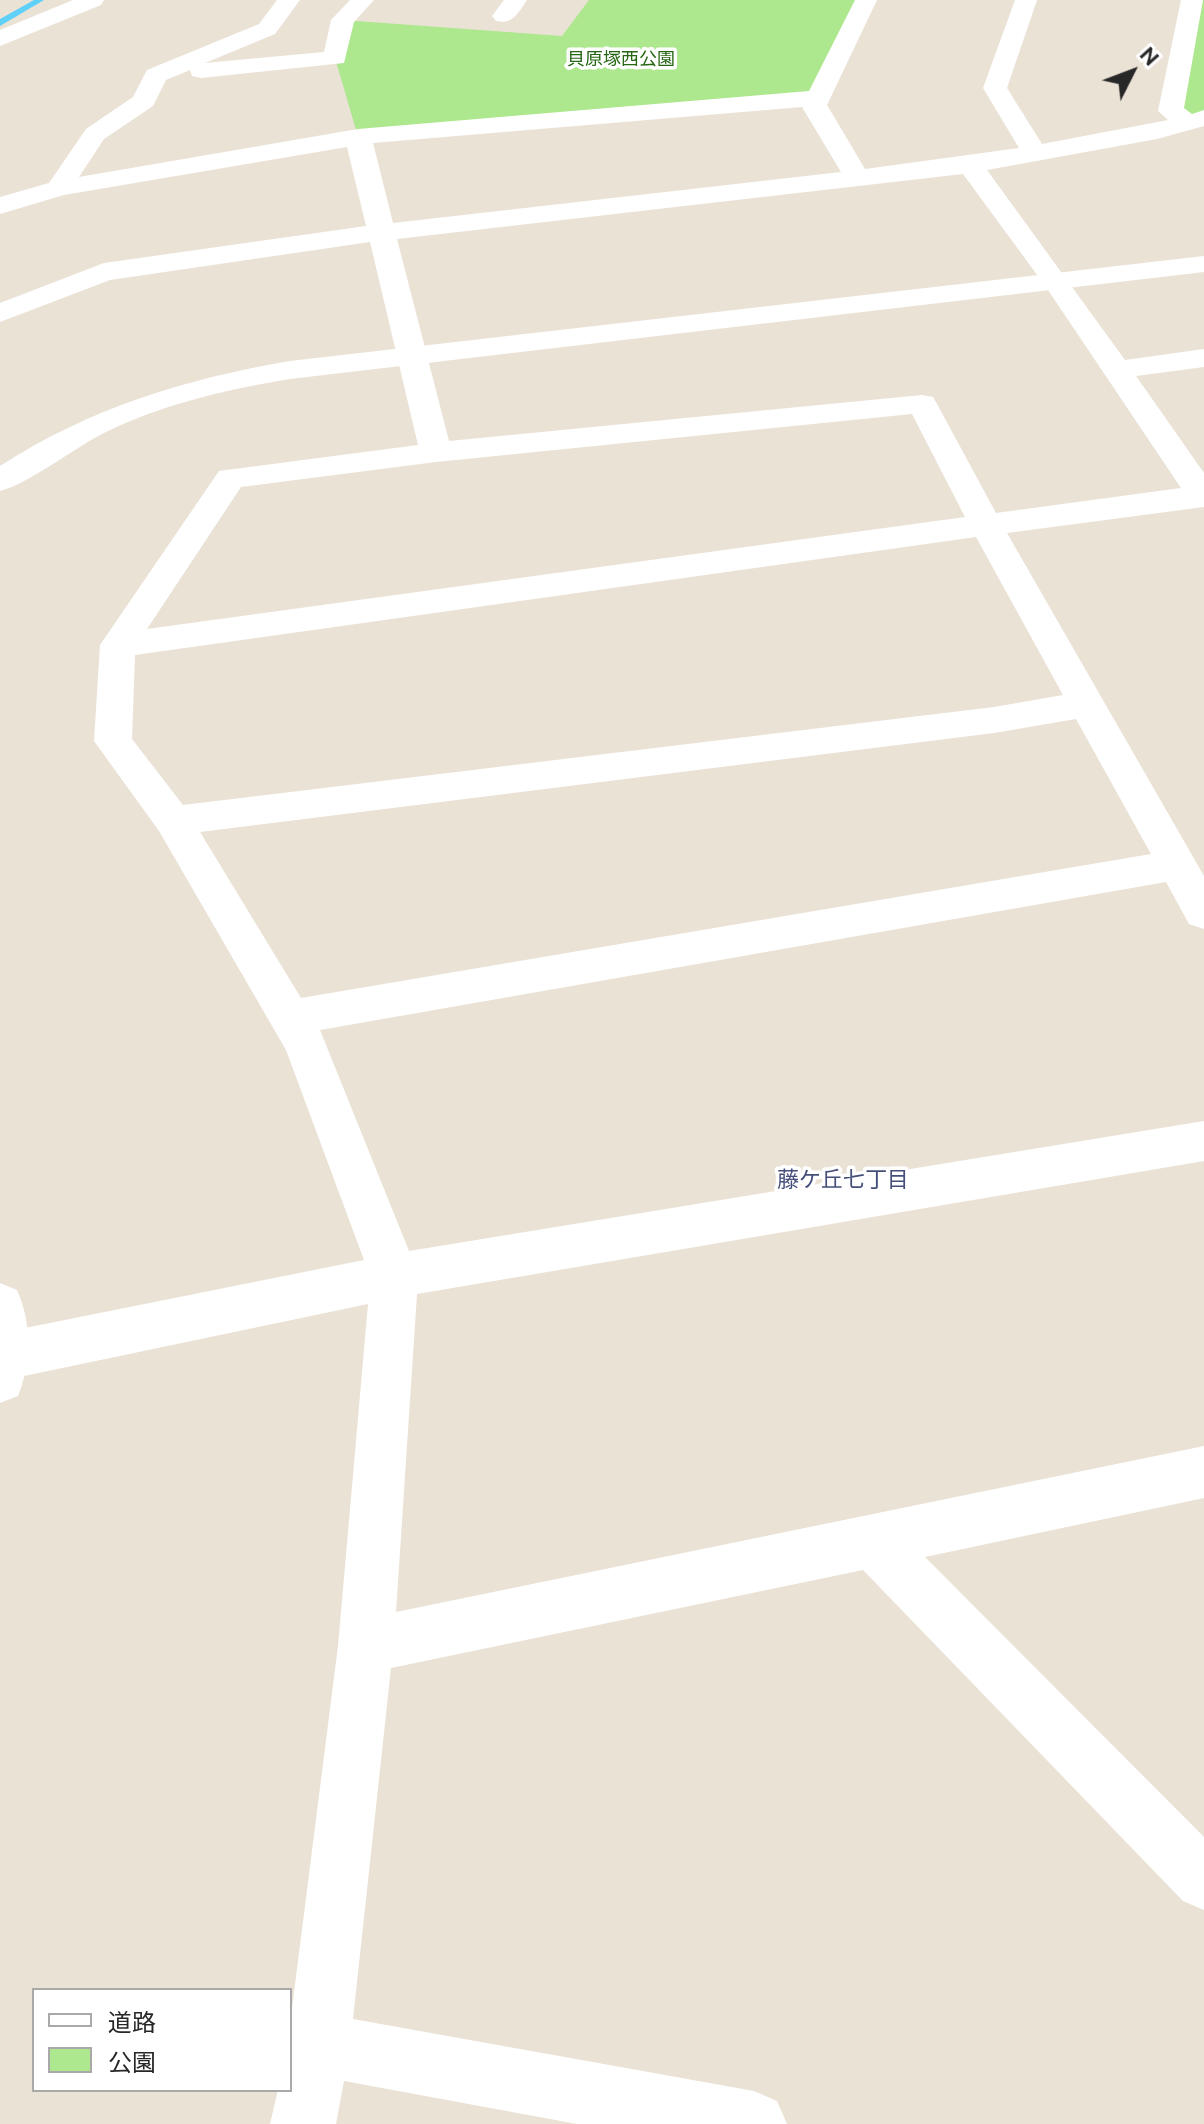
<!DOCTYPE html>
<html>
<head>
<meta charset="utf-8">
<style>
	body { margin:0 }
	#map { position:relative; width:1204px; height:2124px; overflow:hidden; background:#ebe2d6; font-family:Ubuntu,"Noto Sans JP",sans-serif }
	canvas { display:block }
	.legend { position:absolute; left:32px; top:1988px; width:260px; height:104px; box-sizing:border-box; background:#fff; border:2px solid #a9a9a9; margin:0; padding:10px 14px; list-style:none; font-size:24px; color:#272727 }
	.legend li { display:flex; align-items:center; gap:16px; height:40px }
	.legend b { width:40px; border:2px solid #a9a9a9 }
	.north { position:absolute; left:1092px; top:32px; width:80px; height:80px; -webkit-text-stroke:6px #fff; paint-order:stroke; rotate:48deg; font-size:22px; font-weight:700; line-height:32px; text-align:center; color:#272727 }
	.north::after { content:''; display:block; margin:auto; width:28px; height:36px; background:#272727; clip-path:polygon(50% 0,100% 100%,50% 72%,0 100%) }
</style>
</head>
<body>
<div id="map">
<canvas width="1204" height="2124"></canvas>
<ul class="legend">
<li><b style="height:10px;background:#fff"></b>道路</li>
<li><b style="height:22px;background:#ade78e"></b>公園</li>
</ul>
<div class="north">N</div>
</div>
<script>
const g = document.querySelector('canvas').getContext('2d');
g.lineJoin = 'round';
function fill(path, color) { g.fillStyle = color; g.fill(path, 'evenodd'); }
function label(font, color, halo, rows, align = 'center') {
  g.font = font + ' Ubuntu,"Noto Sans JP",sans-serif'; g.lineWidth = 7; g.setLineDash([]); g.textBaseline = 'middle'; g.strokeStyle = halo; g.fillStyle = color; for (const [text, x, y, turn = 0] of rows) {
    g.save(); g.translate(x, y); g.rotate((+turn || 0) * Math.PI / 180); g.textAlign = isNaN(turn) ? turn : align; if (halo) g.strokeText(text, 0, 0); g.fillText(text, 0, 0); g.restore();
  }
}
const green = new Path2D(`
	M589,0H867L814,105L358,137L335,58L343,20L562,36Z
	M1192,0H1204V118L1171,111Z`);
const stream = new Path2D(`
	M34,0H44L0,26V19Z`);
const street = new Path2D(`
	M73,0H104L101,5L0,46V30Z
	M277,0H300L275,34L205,63L324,52L331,20L350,0H374L354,22L344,63L201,78L192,76L190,70L166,80L153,106L104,139L79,177L358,129L809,91L855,0H877L827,105L865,169L1019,148L983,88L1015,0H1037L1007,88L1042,144L1168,120L1158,111L1181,0H1203L1184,108L1192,114L1204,110V126L1157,139L987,170L1125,360L1204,349V367L1136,376L1204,473V507L1007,533L1204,876V929L1189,924L1166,882L320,1030L409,1251L1204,1121V1161L417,1294L396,1612L1204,1446V1498L925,1557L1204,1837V1910L1183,1901L863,1570L391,1668L353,2019L754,2091L777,2101L787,2124H577L344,2081L336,2124H270L278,2090H290V2024L338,1646L368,1304L5,1380L0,1378V1334L5,1332L364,1260L286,1050L159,831L94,741L100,645L219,471L418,445L370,242L110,280L0,322V303L104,263L366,226L347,147L64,195L0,214V197L49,183L86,129L133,97L147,70L259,24ZM802,107L841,172L393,223L373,143ZM963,174L1046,287L1181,488L996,513L937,404L933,397L922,395L449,441L397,239ZM912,414L965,517L147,629L241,487L436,462ZM976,537L1063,695L994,707L183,805L132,739L135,655ZM1076,719L1151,854L301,998L200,832L994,733Z
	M504,0H527C518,13 513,25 496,21L492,16Z`);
const secondary = new Path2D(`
	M1204,256V272L290,379C225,390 162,404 102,434C73,449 28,484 0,491V466C90,408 185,379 290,361Z
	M0,1283L17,1290C32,1324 32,1362 18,1396L0,1403Z`);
const farParknames = [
	["貝原塚西公園",621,59]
];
const neighbourhoodNames = [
	["藤ケ丘七丁目",843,1180]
];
fill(green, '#ade78e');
fill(stream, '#5fd0f7');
fill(street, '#fff');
fill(secondary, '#fff');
label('18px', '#256713', '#fff', farParknames);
label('22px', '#454f7a', '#fff', neighbourhoodNames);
</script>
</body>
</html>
